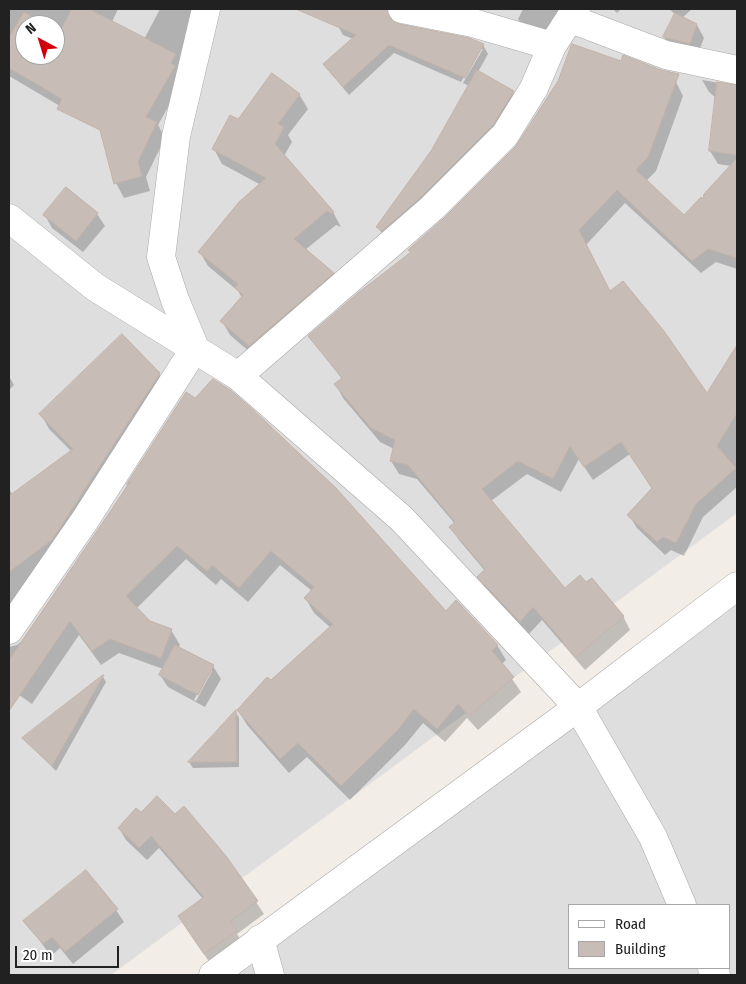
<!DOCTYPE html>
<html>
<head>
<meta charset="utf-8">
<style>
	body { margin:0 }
	#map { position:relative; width:746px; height:984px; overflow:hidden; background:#f2ede7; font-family:"Fira Sans Condensed",sans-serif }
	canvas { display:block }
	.frame { position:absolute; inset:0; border:10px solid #212121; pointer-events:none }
	.legend { position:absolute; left:568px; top:904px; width:162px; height:65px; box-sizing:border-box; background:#fff; border:1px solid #a6a6a6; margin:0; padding:6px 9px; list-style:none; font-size:15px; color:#212121 }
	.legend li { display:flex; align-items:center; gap:10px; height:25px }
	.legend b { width:25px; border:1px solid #a6a6a6 }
	.north { position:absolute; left:15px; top:15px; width:50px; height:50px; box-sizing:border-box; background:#fff; border:1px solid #a6a6a6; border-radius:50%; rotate:321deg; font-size:14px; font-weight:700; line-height:20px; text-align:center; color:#212121 }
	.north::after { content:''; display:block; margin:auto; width:18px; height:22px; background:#d2000c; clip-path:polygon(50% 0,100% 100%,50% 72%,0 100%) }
	.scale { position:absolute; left:15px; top:946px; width:104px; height:22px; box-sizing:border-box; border:2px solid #212121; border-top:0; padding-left:6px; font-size:15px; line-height:18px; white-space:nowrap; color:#212121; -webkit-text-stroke:4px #fff; paint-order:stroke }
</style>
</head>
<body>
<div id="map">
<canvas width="746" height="984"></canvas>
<div class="frame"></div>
<ul class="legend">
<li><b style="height:6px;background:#fff"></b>Road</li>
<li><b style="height:14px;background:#c7bdb6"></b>Building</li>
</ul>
<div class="north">N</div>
<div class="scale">20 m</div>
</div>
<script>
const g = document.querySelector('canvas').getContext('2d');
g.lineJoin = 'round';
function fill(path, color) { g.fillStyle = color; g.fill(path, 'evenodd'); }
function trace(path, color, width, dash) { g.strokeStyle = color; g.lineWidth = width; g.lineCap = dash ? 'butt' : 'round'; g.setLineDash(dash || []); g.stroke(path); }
const residential = new Path2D(`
	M9,9H737V513L111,975H9ZM25,25H55V55H25Z
	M737,576V975H217ZM570,905H730V968H570Z`);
const shadow = new Path2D(`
	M9,9H118L70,112L9,76ZM25,25H55V55H25Z
	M160,9H215L182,82L158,125L165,138L146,177L150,191L124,198L116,183L100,123Z
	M349,9H394L391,22L469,39L483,45L488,54L478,72L513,92L519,102L384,237L378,227L432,151L470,86L463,83L483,49H480L461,82L394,53L349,95L324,65L353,39L343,35L338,26Z
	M523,9H569L553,41L526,33L518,19Z
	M613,9H621L617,13Z
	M669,9H692L682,18L697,25L704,38L697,56L672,50L664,37L676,15Z
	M702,80L737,86V269L716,262L701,273L625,203L586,245L611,293L707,396L737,356V487L703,517L684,556L671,550L665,555L637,528L629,515L652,489L630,454L593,480L579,459L561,492L527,474L491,501L565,590L623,616L630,630L585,670L542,620L528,635L487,591L479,577L485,571L459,540L451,527L455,524L417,479L399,474L391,461L394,449L380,442L343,398L336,385L342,379L310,336L411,253L409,250L676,82L683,96L656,171L646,181L684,217L704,201L731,166L718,164L710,151L716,98L709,92Z
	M299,94L308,109L288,135L292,142L284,156L333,212L341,227L336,225L305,250L333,273L341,287L258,359L230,335L222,321L242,298L238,291L208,266L200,252L261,185L222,164L214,149L239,120Z
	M97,214L105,226L83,252L52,228L45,215Z
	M159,374L168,388L9,629V489L13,495L72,452L49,429L41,414Z
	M9,376L14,385L9,390Z
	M186,394L446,613L497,645L506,660L502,664L521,692L478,730L467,718L445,742L423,723L405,745L350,800L307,757L289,773L247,725L238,710L331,628L314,613L306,599L312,591L280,565L248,602L221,579L216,585L186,559L136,609L149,622L171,630L180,645L178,648L213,666L221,679L205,707L168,687L160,675L163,669L119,653L101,665L79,635L32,704L9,688V647L17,645L23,640L99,529ZM209,671H212L196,701L194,700Z
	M103,677L106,682L56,771L24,738Z
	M236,713L239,718V767L193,768L189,762Z
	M142,814L175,815L225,856L264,914L237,934L243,944L212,966L186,928L203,899L159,848L147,860L126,840L119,828Z
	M116,910L124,922L73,964L60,948L51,956L25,921Z`);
const building = new Path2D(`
	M72,9H89L176,54L171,63L175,66L146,117L157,122L138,162L142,176L114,184L100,130L57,109L62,99L9,68V37L24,12L46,25H25V55H55V30L59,33Z
	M296,9H387L391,20L399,24L469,38L484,44L465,78L389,45L343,87L323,64L356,35Z
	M675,13L697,24L690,44L663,37Z
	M572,44L621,61L623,55L661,70L679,74L648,157L636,170L684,215L701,197L703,199L704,194L737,158V258L708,249L692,261L617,190L579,230L610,291L623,281L664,331L707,393L737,345V413L717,446L736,468L696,504L676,543L663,537L657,542L627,515L652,488L621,442L584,467L570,446L553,479L518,461L482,489L565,588L580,575L586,582L592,578L624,616L576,657L533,607L520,622L477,577L485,569L449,527L455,522L408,465L390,461L395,440L371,428L334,384L342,378L308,336L358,293L411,252L408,250L443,219L516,146L558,81Z
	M477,70L514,91L493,125L421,197L382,231L376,227L431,151Z
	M272,73L300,94L278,124L284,127L275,144L334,212L332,214L327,211L294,239L334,273L249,346L220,321L243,295L235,288L238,284L198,252L239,202L266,178L212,149L230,115L238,119Z
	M717,82L737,85V155L709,151Z
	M66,187L98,213L76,241L43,215Z
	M122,334L160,373L52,540L9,572V496L73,449L39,414Z
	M213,379L229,389L250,407L336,488L446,611L456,600L498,645L492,651L514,677L469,716L458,704L437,729L414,709L397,731L341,786L298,743L280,759L237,710L267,677L271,680L333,624L304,598L314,587L271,551L239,588L212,565L207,571L177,546L126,596L150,621L172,629L161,658L110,639L92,651L70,621L9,711V660L131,481L126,485L186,392L195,398Z
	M175,645L214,665L198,695L159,675Z
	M103,675H104L52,766L22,738Z
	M236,710L237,762H188Z
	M157,796L175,814L184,806L226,856L258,901L230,921L237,931L204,954L178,916L204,897L151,836L139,848L118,828L136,808L141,812Z
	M86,870L118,909L65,952L52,937L43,944L23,921Z`);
const minor = new Path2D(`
	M402,9L473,23L552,46
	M571,19L666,55L737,70
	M9,218L95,287L238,376L402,519L578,707L653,837L682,905
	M195,348L175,300L161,257L176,136L206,9
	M238,376L432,208L505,135L534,88L552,46L576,9
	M9,630L85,520L195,348
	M260,939L270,975
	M712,968L716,975`);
const tertiary = new Path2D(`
	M213,975L578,707L737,586`);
fill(residential, '#dfdede');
fill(shadow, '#0003');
fill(building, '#c7bdb6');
trace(building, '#c4b3a8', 1);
trace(minor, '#a8a8a8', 29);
trace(tertiary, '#a8a8a8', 29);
trace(minor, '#fff', 28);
trace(tertiary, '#fff', 28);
</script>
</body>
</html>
